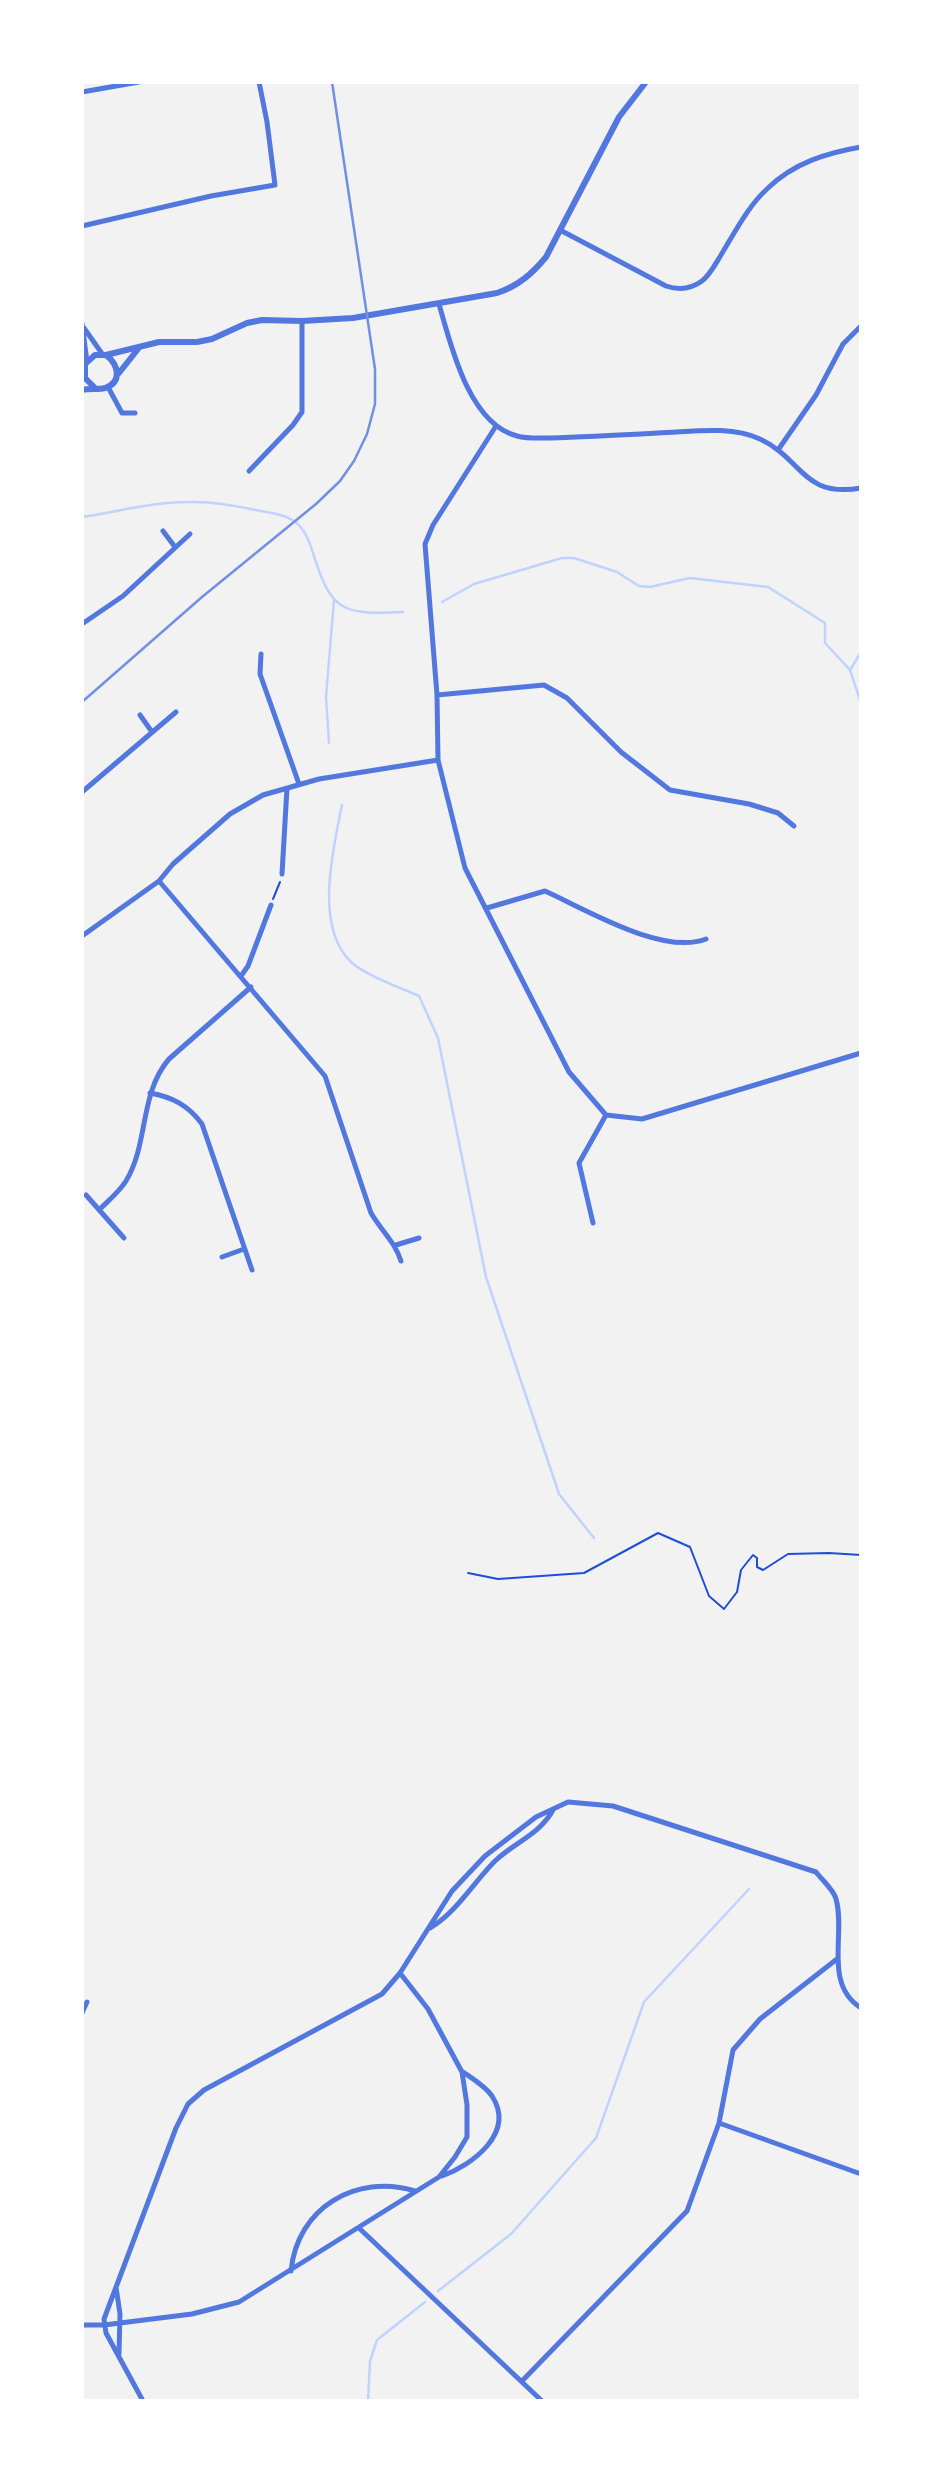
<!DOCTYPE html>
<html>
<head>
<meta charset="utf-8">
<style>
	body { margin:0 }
	#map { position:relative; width:943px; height:2483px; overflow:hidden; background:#f2f2f2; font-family:Poppins,sans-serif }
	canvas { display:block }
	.frame { position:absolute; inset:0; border:84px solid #fff; pointer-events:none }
</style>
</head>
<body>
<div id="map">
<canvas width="943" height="2483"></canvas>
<div class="frame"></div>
</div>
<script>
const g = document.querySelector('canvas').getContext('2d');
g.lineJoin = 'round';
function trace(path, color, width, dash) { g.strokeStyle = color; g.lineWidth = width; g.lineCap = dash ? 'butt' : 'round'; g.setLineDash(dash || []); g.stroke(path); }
const stream = new Path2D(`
	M82,517C117,512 152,502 188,502C211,501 238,506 261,511C271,513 284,514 292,520C303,526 308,538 312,550C331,611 340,615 403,612
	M442,602L474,584L562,558H574L617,572L639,586L650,587L690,578L768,587L825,623V643L850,670L861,703
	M850,670L861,652
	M329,743L326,697L334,600
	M342,805C333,849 314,927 351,962C365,975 401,988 419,996L438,1038L486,1277L559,1494L594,1538
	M438,2291L511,2234L596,2138L644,2002L749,1889
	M368,2401L370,2361L377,2340L425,2302`);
const path = new Path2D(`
	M273,899L280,882
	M468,1573L498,1579L584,1573L658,1533L690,1547L709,1596L724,1609L737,1592L741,1570L753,1555L757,1558V1567L763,1570L788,1554L829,1553L861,1555`);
const minor = new Path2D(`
	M82,92L139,82
	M82,226L211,196L275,185L267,122L259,82
	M560,230L666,286C678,290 691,289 702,281C710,275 716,263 721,255C735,232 748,206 768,188C794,163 826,153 861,147
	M439,304C451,346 469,424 517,436C528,439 539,438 550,438C586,437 622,435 658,433C691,432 729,425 760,439C803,459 802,498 861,488
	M82,323L87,362
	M84,328L103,355
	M108,387L122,413H135
	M496,426L433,525L425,544L437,695L438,760L465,868L569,1072L606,1115
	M778,450L816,395L843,344L861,326
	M249,471L293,425L302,412V321
	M163,531L175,547
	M82,624L123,596L190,534
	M261,654L260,674L299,784
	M437,695L544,685L567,698L621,752L670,790L749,804L778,813L794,826
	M140,715L152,732
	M82,792L176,712
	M282,874L287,788
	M159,881L325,1076L371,1213C381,1230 395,1242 401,1261
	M487,908L545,891C585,909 663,956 706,939
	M82,936L159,881L173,864L230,814L263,795L319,779L438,760
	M241,976L248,966L271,905
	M150,1093C172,1097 188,1105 202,1124L252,1270
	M606,1115L642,1119L861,1053
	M86,1195L124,1238
	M100,1209C109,1200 119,1192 126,1181C149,1143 139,1094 169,1059L251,987
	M593,1223L579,1163L606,1115
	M396,1245L419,1238
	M222,1257L244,1249
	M430,1928C457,1912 473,1883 495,1861C514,1843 540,1834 553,1810
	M82,2013L87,2002
	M719,2123L861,2174
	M442,2176C472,2165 516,2133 492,2096C485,2086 473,2079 463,2072
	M359,2228L542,2401
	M291,2271C297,2208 356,2173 415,2191
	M116,2287L120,2314L119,2354
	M82,2325H104L192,2314L239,2302L439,2177L455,2157L467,2137V2105L462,2072L428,2009L400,1973
	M522,2381L687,2211L719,2123L733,2050L760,2019L837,1959
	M143,2401L106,2333L104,2319L176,2128L188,2104L204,2090L382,1994L400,1973L452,1891L485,1856L536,1817L568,1802L613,1806L816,1872C822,1880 834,1890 836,1899C846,1934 823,1984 861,2008`);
const tertiary = new Path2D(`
	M106,355L159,342H197L212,339L247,323L262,320L302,321L353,318L497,293C518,286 532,274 546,257L619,117L646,82
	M119,373L138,349
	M82,390C90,388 98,390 105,388C123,382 118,364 106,355H95L85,364V378L94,387`);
const rail = new Path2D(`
	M82,702L202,597L316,504L340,481L354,461L367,434L375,404V369L332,82`);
trace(stream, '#bfd3fe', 2.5);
trace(path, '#1d4ed8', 2);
trace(minor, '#5277de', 5);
trace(tertiary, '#5277de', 6);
trace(rail, '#7290e2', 2.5);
</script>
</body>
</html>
